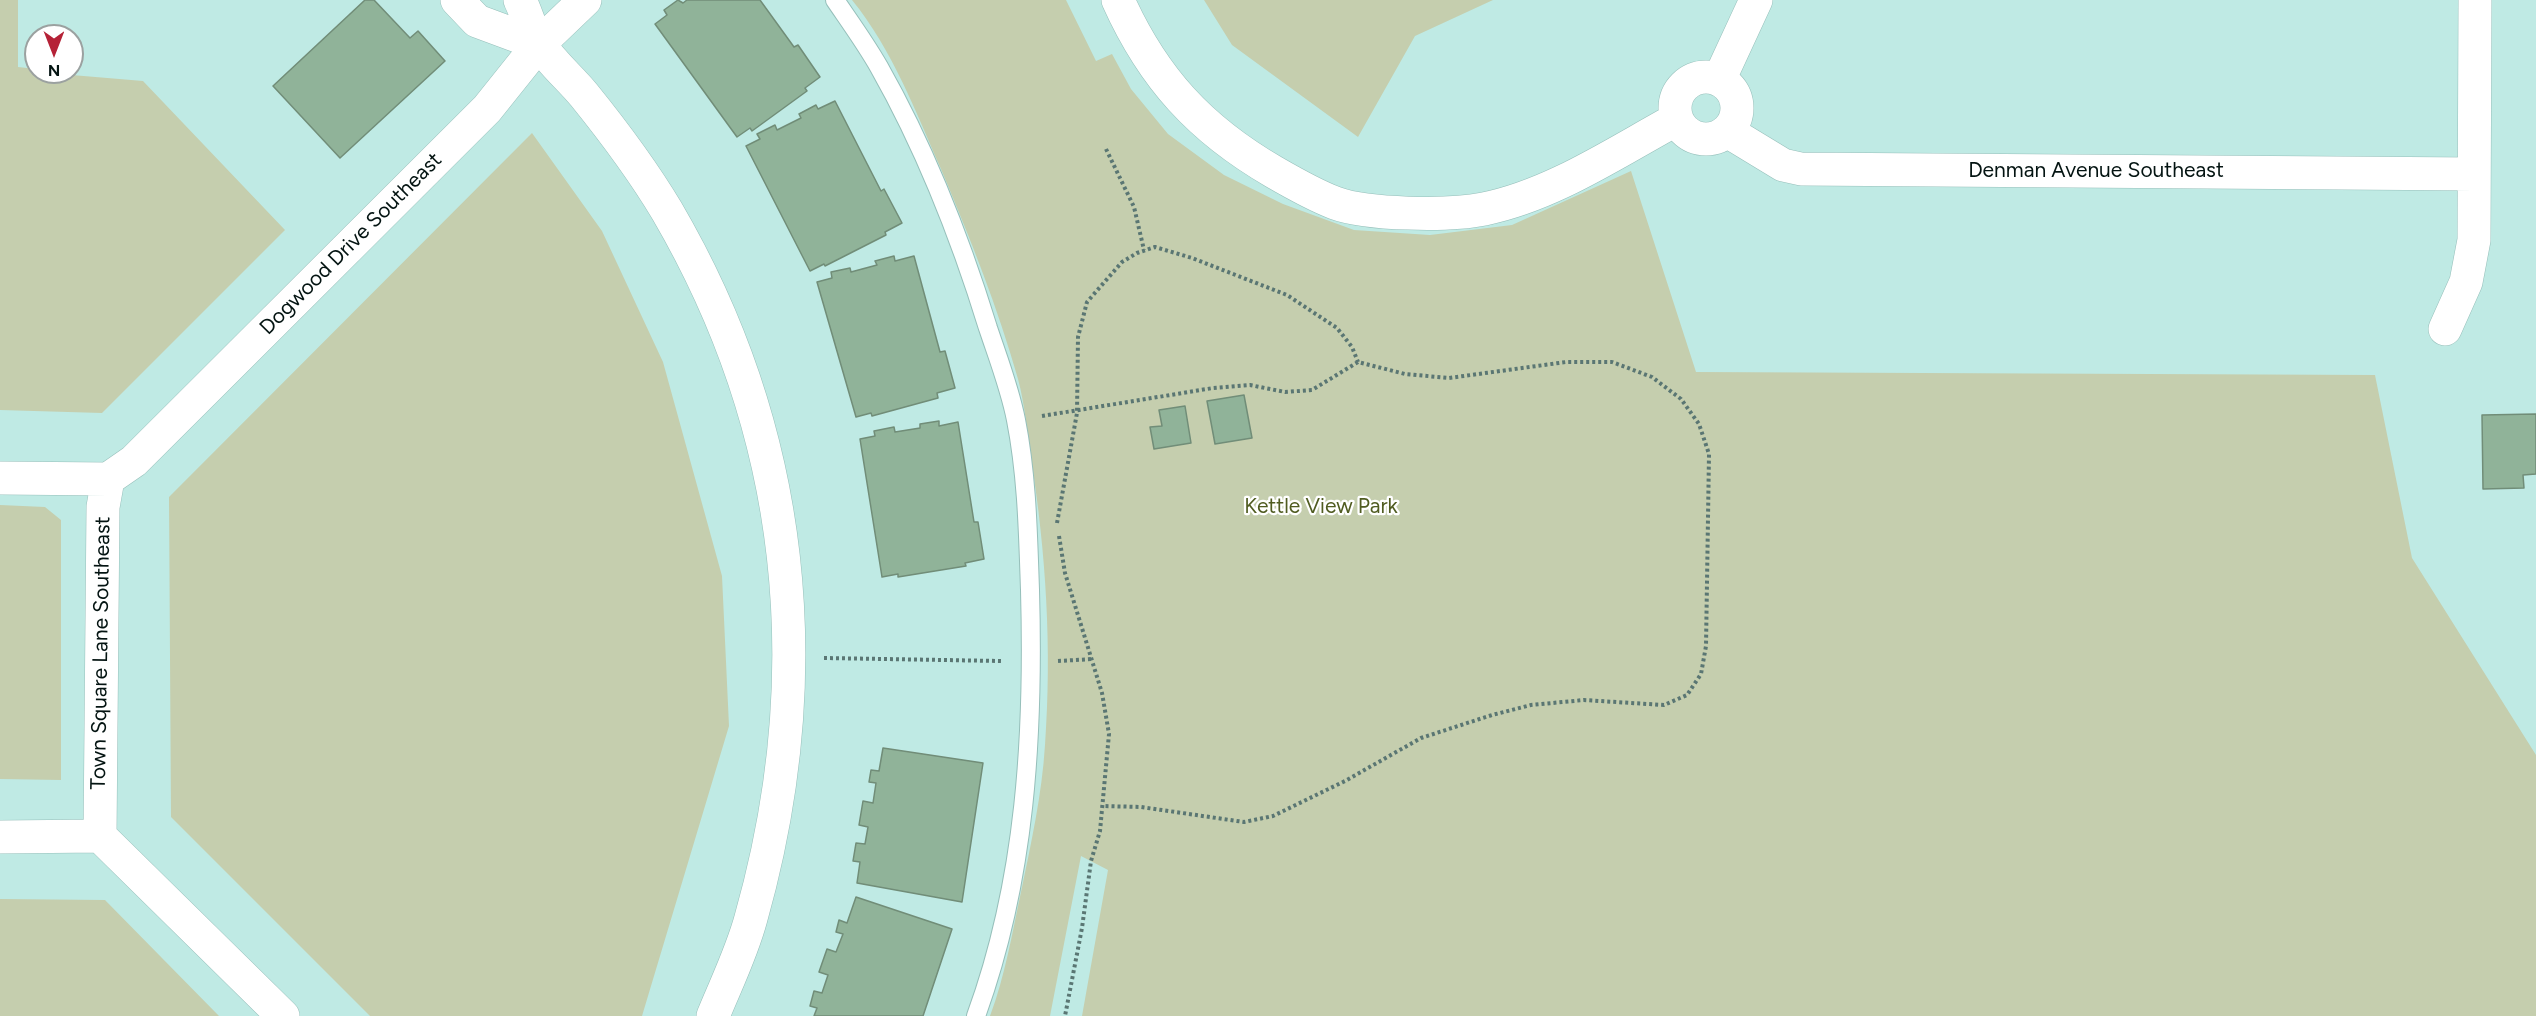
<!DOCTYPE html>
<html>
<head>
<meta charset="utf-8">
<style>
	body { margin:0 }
	#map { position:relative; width:2536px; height:1016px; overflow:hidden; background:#bfeae4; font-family:Figtree,sans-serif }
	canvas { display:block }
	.north { position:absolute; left:24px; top:24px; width:60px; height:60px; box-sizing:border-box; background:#fff; border:2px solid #9ba1a0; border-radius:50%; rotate:180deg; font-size:16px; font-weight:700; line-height:24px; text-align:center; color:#041412 }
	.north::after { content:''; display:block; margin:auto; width:21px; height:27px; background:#b52237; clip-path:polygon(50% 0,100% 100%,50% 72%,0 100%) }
</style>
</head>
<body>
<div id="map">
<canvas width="2536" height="1016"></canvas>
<div class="north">N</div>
</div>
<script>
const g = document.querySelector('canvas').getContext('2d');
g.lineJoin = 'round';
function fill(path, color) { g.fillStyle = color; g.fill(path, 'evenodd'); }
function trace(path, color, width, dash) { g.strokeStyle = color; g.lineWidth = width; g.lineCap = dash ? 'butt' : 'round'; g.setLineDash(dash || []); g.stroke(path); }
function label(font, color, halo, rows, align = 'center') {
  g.font = font + ' Figtree,sans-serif'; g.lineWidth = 4.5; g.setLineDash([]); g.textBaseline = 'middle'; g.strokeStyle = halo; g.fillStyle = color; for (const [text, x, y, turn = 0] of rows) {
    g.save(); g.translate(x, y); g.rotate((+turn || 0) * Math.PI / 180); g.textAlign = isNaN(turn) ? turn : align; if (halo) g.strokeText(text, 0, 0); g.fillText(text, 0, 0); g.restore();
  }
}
const green = new Path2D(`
	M0,0H18V67L36,69V72L143,81L285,230L102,413L0,410Z
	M852,0H1066L1096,61L1112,54L1131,89L1168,134L1224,175L1283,204L1354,230L1430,235L1512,225L1631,171L1696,372L2375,375L2412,558L2536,755V1016H1082L1108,870L1081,856L1050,1016H990C1005,976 1012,934 1021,892C1031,844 1042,794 1045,745C1052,649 1046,553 1031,458C1027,432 1025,405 1018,379C998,308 970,238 941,169C916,112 892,49 852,0Z
	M1204,0H1493L1415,36L1358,137L1232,45Z
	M532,133L602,231L663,362L722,576L729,726L642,1016H370L171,817L169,497Z
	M0,505L45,507L61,520V780L0,779Z
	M0,899L105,900L219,1016H0Z`);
const building = new Path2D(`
	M365,0H374L410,38L418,31L445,61L340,158L273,86Z
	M678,0L683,3L687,0H760L794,47L798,45L820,77L805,88L807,91L752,131L750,128L737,137L655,24L667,15L664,10Z
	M835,101L881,191L884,189L902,223L885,232L886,235L825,266L824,264L810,271L746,146L760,139L757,134L775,125L777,130L801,118L799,114L816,105L818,109Z
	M894,256L895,261L914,256L940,352L945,351L955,388L937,393L938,398L872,416L871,413L856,417L817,282L832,278L831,272L850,268L851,272L877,265L875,261Z
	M1244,395L1252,438L1215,444L1207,401Z
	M1185,406L1191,443L1154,449L1150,427L1162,426L1159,410Z
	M2536,414V474L2523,475L2524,488L2483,489L2482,415Z
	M939,421V426L958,422L974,522H978L984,559L965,563L966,566L898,577V574L882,577L860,439L875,436L874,431L894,427L895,432L920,428V424Z
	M883,748L983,763L962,902L857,883L860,862L853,861L856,843L865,844L868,827L859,825L863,801L873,803L876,783L869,782L871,770L879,771Z
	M856,897L952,929L923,1016H814L817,1008L810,1006L814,991L822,993L828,975L819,972L827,949L836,952L843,934L836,932L839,920L847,923Z`);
const path = new Path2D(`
	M1106,149L1134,207L1144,250
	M1042,416L1213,388L1250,385L1285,392L1312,390L1358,362L1405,374L1449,378L1566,362H1612L1652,377L1681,399L1699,424L1709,454L1706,646L1701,674L1687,695L1664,705L1584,700L1531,705L1492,715L1421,738L1345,781L1273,816L1244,822L1141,807L1103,806
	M1057,523L1077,413L1078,337L1087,302L1122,262L1137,253L1155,247L1192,258L1287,295L1337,328L1352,347L1358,362
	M1059,536L1065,573L1102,693L1109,734L1100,831L1091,861L1082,928L1065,1016
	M824,658L1002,661
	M1058,661L1093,659`);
const service = new Path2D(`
	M835,0C850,22 866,44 879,67C926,150 960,237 988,328C998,358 1010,389 1016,420C1027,476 1028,533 1030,590C1034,734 1026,879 976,1016`);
const minor = new Path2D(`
	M1118,0C1153,78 1200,129 1274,172C1293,183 1314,195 1335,203C1367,215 1450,216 1484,209C1553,195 1616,152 1677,119
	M1675 108a31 31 0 1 1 62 0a31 31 0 1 1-62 0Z
	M1719,80L1756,0
	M1727,131L1783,165L1801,169L2474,174
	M2445,329L2466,282L2474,240L2475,0
	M0,478L108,479
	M108,479L134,461L487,109L539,44L585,0
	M100,836L103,507L108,479
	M100,836L283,1016
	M0,837L100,836`);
const tertiary = new Path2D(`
	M457,0L477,21L539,44
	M520,0C527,14 531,32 540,45C552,63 570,78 584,95C614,132 643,171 667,211C796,432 820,674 751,918C742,952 726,984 713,1016`);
const streetNames = [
	["Denman Avenue Southeast",2096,171],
	["Dogwood Drive Southeast",351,244,-45],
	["Town Square Lane Southeast",101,653,-89]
];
const parkNames = [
	["Kettle View Park",1321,507]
];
fill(green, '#c5ceae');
fill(building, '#90b399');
trace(building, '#718d78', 1.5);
trace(service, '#96bfba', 20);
trace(minor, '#96bfba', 34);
trace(tertiary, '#96bfba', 34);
trace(path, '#5a7673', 4, [3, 3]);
trace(service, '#fff', 18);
trace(minor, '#fff', 33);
trace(tertiary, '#fff', 33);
label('21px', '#041412', '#fff', streetNames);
label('21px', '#505c21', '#fff', parkNames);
</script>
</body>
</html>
